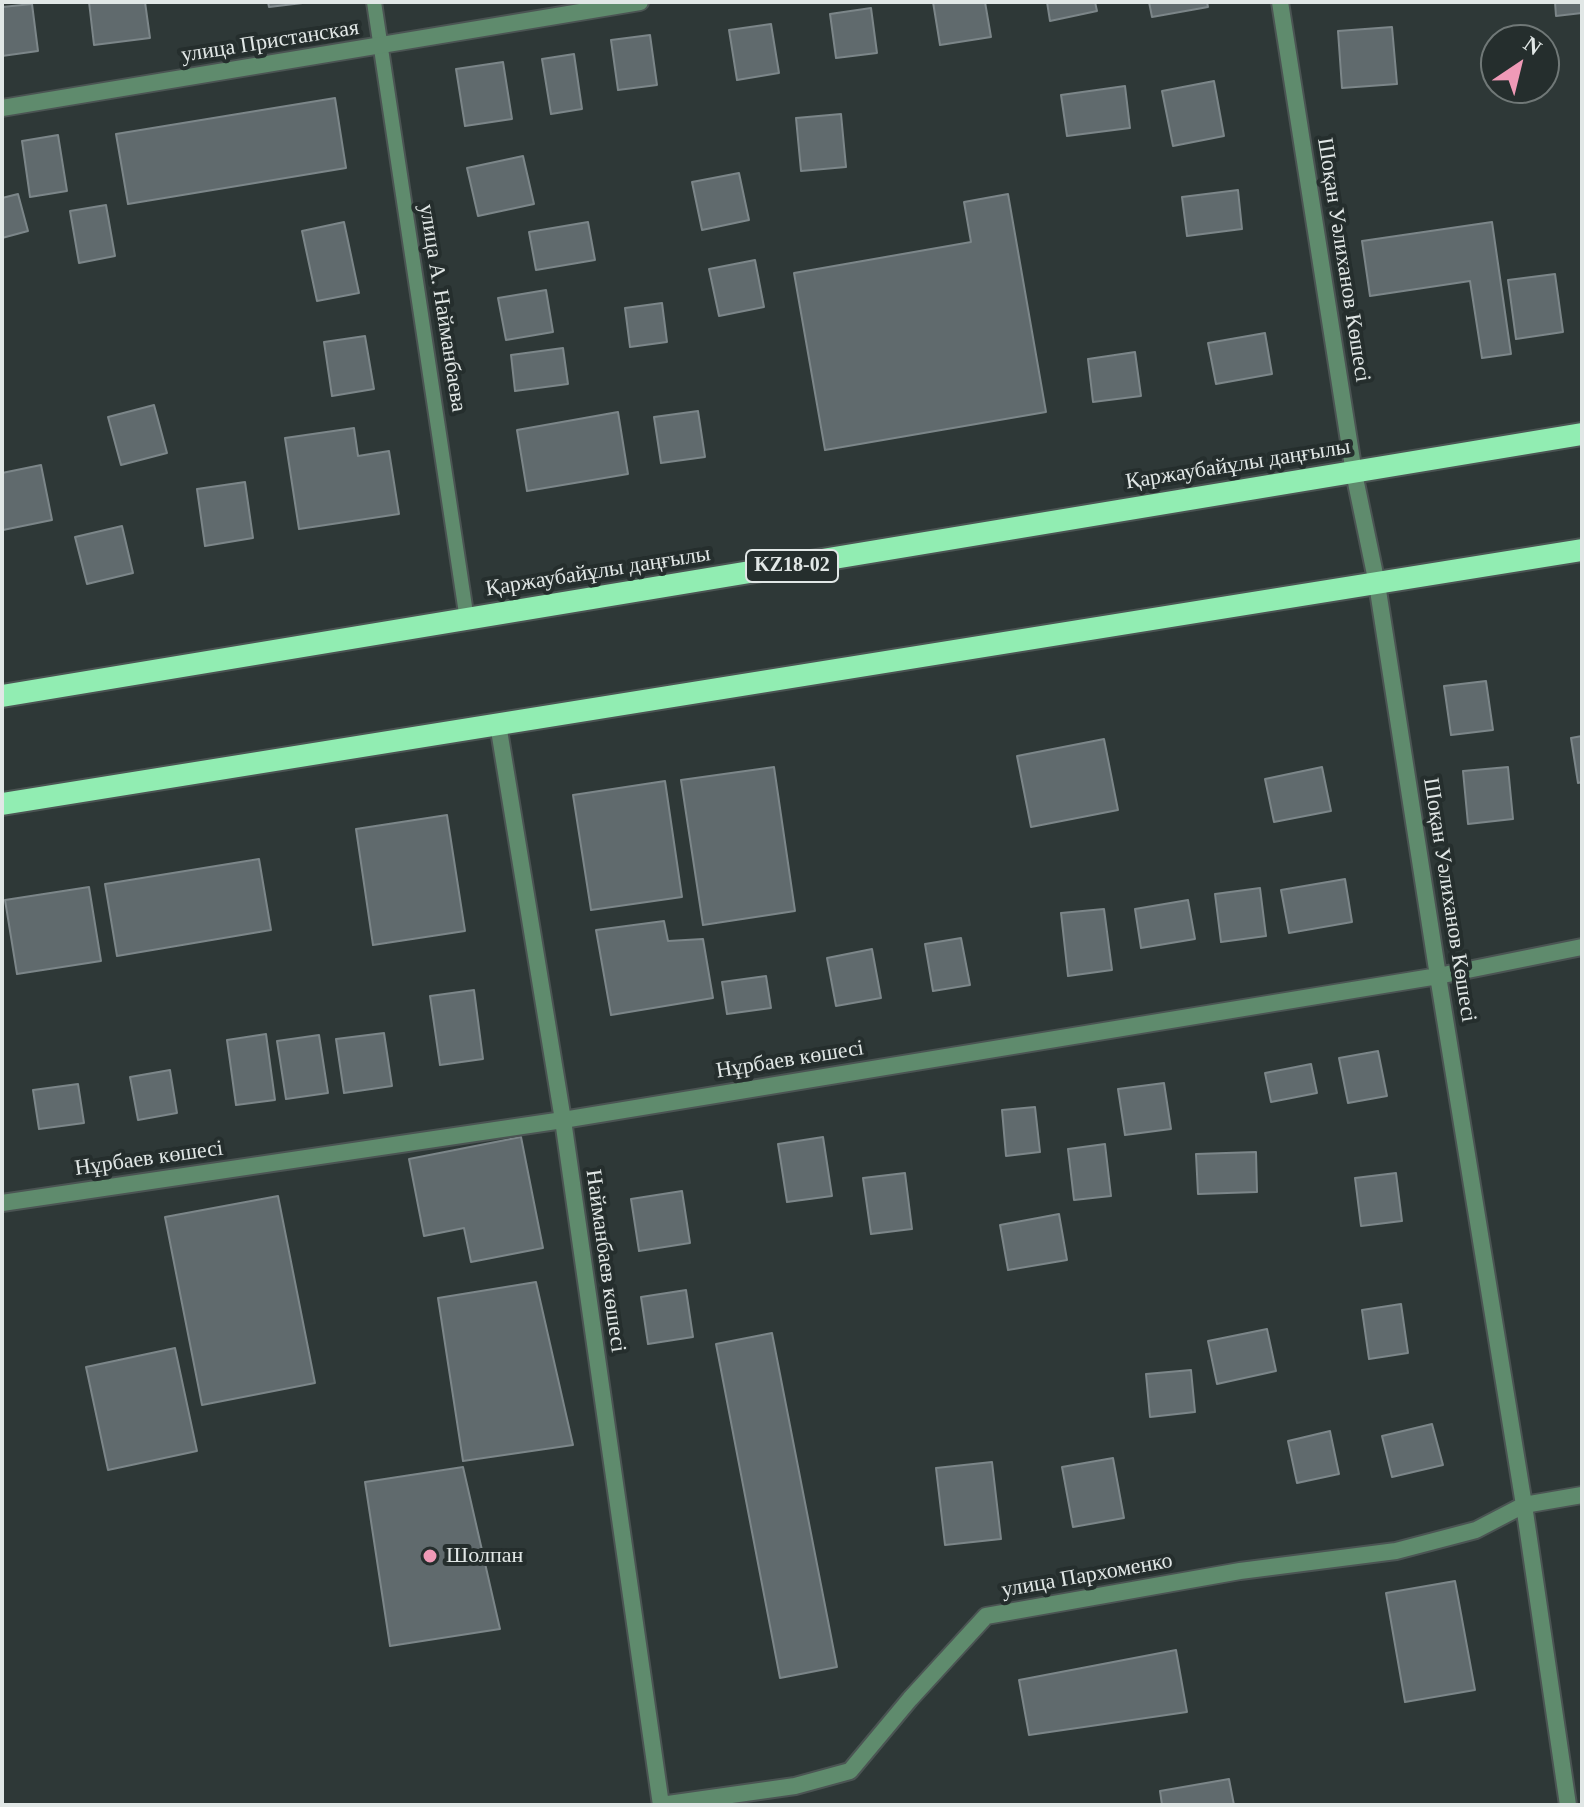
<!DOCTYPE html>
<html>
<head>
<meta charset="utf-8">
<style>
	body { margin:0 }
	#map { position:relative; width:1584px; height:1807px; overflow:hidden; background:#2e3837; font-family:"Times New Roman",serif }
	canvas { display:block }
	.frame { position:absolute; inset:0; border:4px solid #e1e7e6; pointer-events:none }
	.north { position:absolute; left:1480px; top:24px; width:80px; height:80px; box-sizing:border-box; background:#252e2d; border:2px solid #707877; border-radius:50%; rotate:35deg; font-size:22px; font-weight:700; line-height:32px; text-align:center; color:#e1e7e6 }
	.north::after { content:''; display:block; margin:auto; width:28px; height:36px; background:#f09ab7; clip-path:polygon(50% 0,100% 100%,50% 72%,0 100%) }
</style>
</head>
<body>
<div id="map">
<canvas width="1584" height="1807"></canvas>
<div class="frame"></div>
<div class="north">N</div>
</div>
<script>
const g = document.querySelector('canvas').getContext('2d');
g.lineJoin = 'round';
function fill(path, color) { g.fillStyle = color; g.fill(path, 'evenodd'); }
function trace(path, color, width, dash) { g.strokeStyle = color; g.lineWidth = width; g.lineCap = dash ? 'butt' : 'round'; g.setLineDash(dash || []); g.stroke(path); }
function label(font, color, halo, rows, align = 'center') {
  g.font = font + ' "Times New Roman",serif'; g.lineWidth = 8; g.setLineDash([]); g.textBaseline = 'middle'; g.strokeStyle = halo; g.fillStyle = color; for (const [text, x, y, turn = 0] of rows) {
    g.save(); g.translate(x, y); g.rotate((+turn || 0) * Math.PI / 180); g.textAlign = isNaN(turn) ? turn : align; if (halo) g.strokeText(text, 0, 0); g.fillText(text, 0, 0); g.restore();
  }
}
const building = new Path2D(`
	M89,2H145L150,38L94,45Z
	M268,2H311L269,7Z
	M933,2H985L991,37L940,45Z
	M1047,2H1095L1097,11L1050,21Z
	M1149,2H1207L1208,7L1152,17Z
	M1555,2H1582V13L1556,16Z
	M32,4L38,51L2,56V7Z
	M871,8L877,53L836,58L830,14Z
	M771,24L779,73L737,80L729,30Z
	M1392,27L1397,84L1342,88L1338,31Z
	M650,35L657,85L618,90L611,40Z
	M574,54L582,109L551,114L542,59Z
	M503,62L512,119L465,126L456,69Z
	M1214,81L1224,136L1173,146L1162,91Z
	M1125,86L1130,128L1067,136L1061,95Z
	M335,98L346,168L128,204L116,134Z
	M841,114L846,167L801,171L796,118Z
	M58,135L67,191L30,197L22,141Z
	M523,156L534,204L478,216L467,168Z
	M739,173L749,220L702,230L692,182Z
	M1238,190L1242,229L1187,236L1182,197Z
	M18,194L28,231L2,238V198Z
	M1008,194L1046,412L825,450L794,273L971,242L964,202Z
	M106,205L115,256L79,263L70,211Z
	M344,222L359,293L317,301L302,231Z
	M588,222L595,260L536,270L529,232Z
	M1492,222L1511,354L1482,358L1470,281L1370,296L1362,241Z
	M755,260L764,307L719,316L709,269Z
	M1555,274L1563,332L1516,339L1508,280Z
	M546,290L553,332L506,340L498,298Z
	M662,303L667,342L630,347L625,308Z
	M1265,333L1272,374L1216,384L1208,343Z
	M365,336L374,389L332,396L324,342Z
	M563,348L568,384L515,391L511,355Z
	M1135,352L1141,396L1093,402L1088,359Z
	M154,405L167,453L121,465L108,417Z
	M698,411L705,457L661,463L654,417Z
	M618,412L628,474L527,491L517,430Z
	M354,428L358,456L389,451L399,514L299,529L285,438Z
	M41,465L52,520L3,530L2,473Z
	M245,482L253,538L205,546L197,489Z
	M122,526L133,573L87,584L75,537Z
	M1486,681L1493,730L1451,735L1444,686Z
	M1582,736V782L1578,783L1571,738Z
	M1104,739L1118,810L1031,827L1017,756Z
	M774,767L795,911L703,925L681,780Z
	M1322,767L1331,811L1274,822L1265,779Z
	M1508,767L1513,819L1468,824L1463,771Z
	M665,781L682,897L591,910L573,795Z
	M447,815L465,931L373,945L356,829Z
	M259,859L271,930L117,956L105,884Z
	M1345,879L1352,922L1289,933L1281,890Z
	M89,887L101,961L17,974L5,900Z
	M1260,888L1266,936L1221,942L1215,894Z
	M1188,900L1195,939L1141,948L1135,909Z
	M1104,909L1112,970L1068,976L1061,913Z
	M664,921L668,941L703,939L713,998L611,1015L596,930Z
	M961,938L970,985L933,991L925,944Z
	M872,949L881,998L836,1006L827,958Z
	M766,976L771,1008L727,1014L722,982Z
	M474,990L483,1059L440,1065L430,996Z
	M384,1033L392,1086L344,1093L336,1039Z
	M266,1034L275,1100L236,1105L227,1040Z
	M319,1035L328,1093L286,1099L277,1041Z
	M1378,1051L1387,1096L1348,1103L1339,1058Z
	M1311,1064L1317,1093L1271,1102L1265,1073Z
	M170,1070L177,1113L138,1120L130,1077Z
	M1164,1083L1171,1129L1125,1135L1118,1089Z
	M78,1084L84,1123L39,1129L33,1090Z
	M1035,1107L1040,1152L1006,1156L1002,1110Z
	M521,1137L543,1248L471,1262L464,1228L424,1236L409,1159Z
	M823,1137L832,1196L787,1202L778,1144Z
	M1105,1144L1111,1196L1074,1200L1068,1149Z
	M1256,1152L1257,1192L1198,1194L1196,1154Z
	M905,1173L912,1229L871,1234L863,1178Z
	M1396,1173L1402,1221L1361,1226L1355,1178Z
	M682,1191L690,1243L639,1251L631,1199Z
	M278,1196L315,1383L202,1405L165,1217Z
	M1059,1214L1067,1260L1008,1270L1000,1225Z
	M536,1282L573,1445L463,1461L438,1298Z
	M686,1290L693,1337L648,1344L641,1297Z
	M1401,1304L1408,1353L1369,1359L1362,1310Z
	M1267,1329L1276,1371L1217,1384L1208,1341Z
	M772,1333L837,1667L780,1678L716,1344Z
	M175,1348L197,1451L108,1470L86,1367Z
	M1191,1370L1195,1412L1150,1417L1146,1374Z
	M1432,1424L1443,1465L1392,1477L1382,1436Z
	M1330,1431L1339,1474L1297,1483L1288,1441Z
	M1113,1458L1124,1518L1073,1527L1062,1467Z
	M992,1462L1001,1539L945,1545L936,1468Z
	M463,1467L500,1629L390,1646L365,1482Z
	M1455,1581L1475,1690L1405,1702L1386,1593Z
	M1176,1650L1187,1712L1029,1735L1019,1680Z
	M1229,1779L1234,1805H1162L1160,1791Z`);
const service = new Path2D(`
	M374,2L467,620`);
const minor = new Path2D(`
	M1280,2L1354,473L1377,584L1438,976L1524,1505L1568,1805
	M2,108L640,2
	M498,724L563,1120L661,1805
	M2,1203L563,1120L1438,976L1582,947
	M661,1805L795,1786L850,1771L910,1699L986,1616L1240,1571L1396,1551L1476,1530L1524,1505L1582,1495`);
const trunk = new Path2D(`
	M2,696L1582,434
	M2,804L1582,550`);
const markers = [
	[430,1556,8,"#f09ab7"]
];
const shields = [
	[792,566,92]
];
const shieldNames = [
	["KZ18-02",792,566]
];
const streetNames = [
	["улица Пристанская",270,42,-9],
	["Шоқан Уәлиханов Көшесі",1343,260,81],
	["улица А. Найманбаева",442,308,81],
	["Қаржаубайұлы даңғылы",1238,465,-9],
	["Қаржаубайұлы даңғылы",598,572,-9],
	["Шоқан Уәлиханов Көшесі",1449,900,81],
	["Нұрбаев көшесі",790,1060,-9],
	["Нұрбаев көшесі",149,1159,-8],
	["Найманбаев көшесі",605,1261,82],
	["улица Пархоменко",1087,1576,-10]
];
const poiNames = [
	["Шолпан",446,1556]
];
fill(building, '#606a6d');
trace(building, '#7c8689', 2);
trace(service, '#4b5453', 18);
trace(minor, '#4b5453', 20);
trace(trunk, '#4b5453', 26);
trace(service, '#5f8b6d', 14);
trace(minor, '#5f8b6d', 16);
trace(trunk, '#91edb2', 22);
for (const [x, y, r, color] of markers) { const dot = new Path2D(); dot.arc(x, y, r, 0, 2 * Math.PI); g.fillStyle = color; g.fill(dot); trace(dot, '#252e2d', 3); }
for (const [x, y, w] of shields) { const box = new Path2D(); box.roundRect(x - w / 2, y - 16, w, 32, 6); g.fillStyle = '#252e2d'; g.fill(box); trace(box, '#e1e7e6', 2); }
label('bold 20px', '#e1e7e6', null, shieldNames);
label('22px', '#e1e7e6', '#252e2d', streetNames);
label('22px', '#e1e7e6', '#252e2d', poiNames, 'left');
</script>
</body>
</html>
